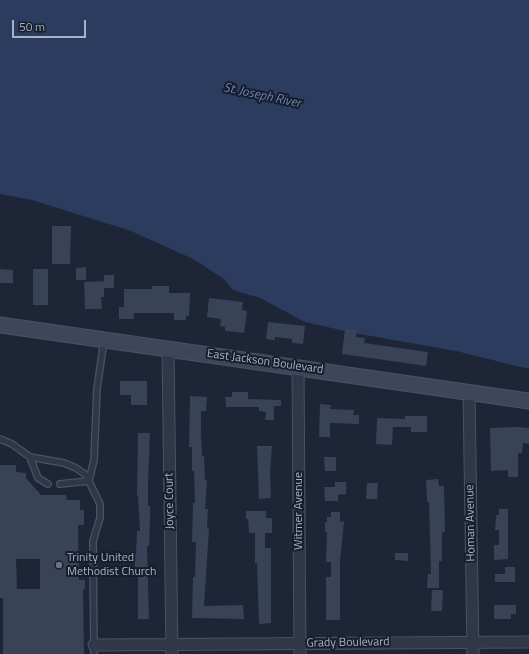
<!DOCTYPE html>
<html>
<head>
<meta charset="utf-8">
<style>
	body { margin:0 }
	#map { position:relative; width:529px; height:654px; overflow:hidden; background:#1d2537; font-family:"Titillium Web",sans-serif }
	canvas { display:block }
	.scale { position:absolute; left:12px; top:20px; width:74px; height:18px; box-sizing:border-box; border:2px solid #a9b1c5; border-top:0; padding-left:5px; font-size:12px; line-height:14px; white-space:nowrap; color:#a9b1c5; -webkit-text-stroke:3px #161d2c; paint-order:stroke }
</style>
</head>
<body>
<div id="map">
<canvas width="529" height="654"></canvas>
<div class="scale">50 m</div>
</div>
<script>
const g = document.querySelector('canvas').getContext('2d');
g.lineJoin = 'round';
function fill(path, color) { g.fillStyle = color; g.fill(path, 'evenodd'); }
function trace(path, color, width, dash) { g.strokeStyle = color; g.lineWidth = width; g.lineCap = dash ? 'butt' : 'round'; g.setLineDash(dash || []); g.stroke(path); }
function label(font, color, halo, rows, align = 'center') {
  g.font = font + ' "Titillium Web",sans-serif'; g.lineWidth = 4; g.setLineDash([]); g.textBaseline = 'middle'; g.strokeStyle = halo; g.fillStyle = color; for (const [text, x, y, turn = 0] of rows) {
    g.save(); g.translate(x, y); g.rotate((+turn || 0) * Math.PI / 180); g.textAlign = isNaN(turn) ? turn : align; if (halo) g.strokeText(text, 0, 0); g.fillText(text, 0, 0); g.restore();
  }
}
const water = new Path2D(`
	M0,0H529V369L456,351L354,333L305,322L260,298L233,290L224,279L193,259L131,231L32,200L0,194Z`);
const building = new Path2D(`
	M52,226H71L70,264H52Z
	M86,267V280H76V268Z
	M0,269L13,270V283H0Z
	M33,269H48V305H33Z
	M104,275H114V288H104Z
	M104,281V297H101L102,309H85L84,282Z
	M152,286H169V293H190L189,316H186V320H174V313H134V319H119V307H124V289H152Z
	M209,298L243,302L242,310L247,311L244,333L225,331V327L220,326L221,319L207,317Z
	M268,322L305,326L303,344L292,343V339L275,337V340L266,339Z
	M345,329L357,330L356,337L365,338L364,343L428,352L426,366L342,354Z
	M120,381H147V405H131V395H120Z
	M232,392H248V399L281,400V406H274V420H265L266,412L259,411V407H226L225,397H232Z
	M190,396L207,397L206,411H201V432L202,456H204L205,480H207L205,509H208L207,528L209,529L204,606L243,605L244,619L192,618L193,577H195L196,542H192L193,503H195L194,471H192V447H189Z
	M320,404L331,405L330,409L354,410L353,415H359V424L330,423V437H319Z
	M405,416H427V432H411V427H393L392,445L376,444L377,418L405,419Z
	M516,427L529,428V444L523,443L522,453H518V477H508V470L491,471L490,428Z
	M138,433H150L148,482V506H150V521L149,546H147L149,619H138V569H135L134,554H136L137,531H140L138,496H137Z
	M257,446H272L270,473L271,498L259,499Z
	M324,457H336V471H325Z
	M0,465H16V472L26,473V478L41,495H66L67,500H80V510H84V525H78L79,580H85V589H83L84,654H3V598H0ZM16,559H40V589H17Z
	M438,479L439,486H444L445,532H442V561H439V588H427L428,574H431L429,502H427L426,480Z
	M335,482H346V494L338,495V501H325L324,487H335Z
	M367,483H378L377,499H366Z
	M499,509H508V559L494,560V545H499V530H495L496,515H499Z
	M246,511H266V518H272V533H265V548H271V623L259,624L257,563H255V533H249L248,519H246Z
	M331,512H340V522L344,521L340,562V620H326V577H331V562H326L327,532H325V522H327V517H331Z
	M395,553H408V561L395,560Z
	M505,567H515V582H495V574H505Z
	M432,590H443L442,611H431Z
	M494,605H516V614H511V619H494Z`);
const service = new Path2D(`
	M0,439L12,444L30,457L64,463L76,468L86,475L100,504V518L93,541L94,654
	M30,457L38,478L48,484
	M60,484L89,481L94,460L97,389L104,340`);
const minor = new Path2D(`
	M168,349L172,654
	M298,367L300,654
	M469,392L473,654
	M94,645L529,642`);
const secondary = new Path2D(`
	M0,325L529,401`);
const markers = [
	[59,565,4,"#6b7280"]
];
const streetNames = [
	["East Jackson Boulevard",265,362,8],
	["Joyce Court",170,501,-91],
	["Witmer Avenue",299,511,-90],
	["Homan Avenue",471,523,-91],
	["Grady Boulevard",348,643,-1]
];
const poiNames = [
	["Trinity United",67,558],
	["Methodist Church",67,572]
];
const waterNames = [
	["St. Joseph River",262,96,12]
];
fill(water, '#2c3c5f');
fill(building, '#384358');
trace(service, '#4b5263', 8);
trace(minor, '#4b5263', 13);
trace(secondary, '#4b5263', 17);
trace(service, '#303748', 5.5);
trace(minor, '#303748', 11);
trace(secondary, '#3e465b', 15);
for (const [x, y, r, color] of markers) { const dot = new Path2D(); dot.arc(x, y, r, 0, 2 * Math.PI); g.fillStyle = color; g.fill(dot); trace(dot, '#161d2c', 1.5); }
label('12px', '#a9b1c5', '#161d2c', streetNames);
label('12px', '#a9b1c5', '#161d2c', poiNames, 'left');
label('italic 13px', '#6e85b2', '#161d2c', waterNames);
</script>
</body>
</html>
